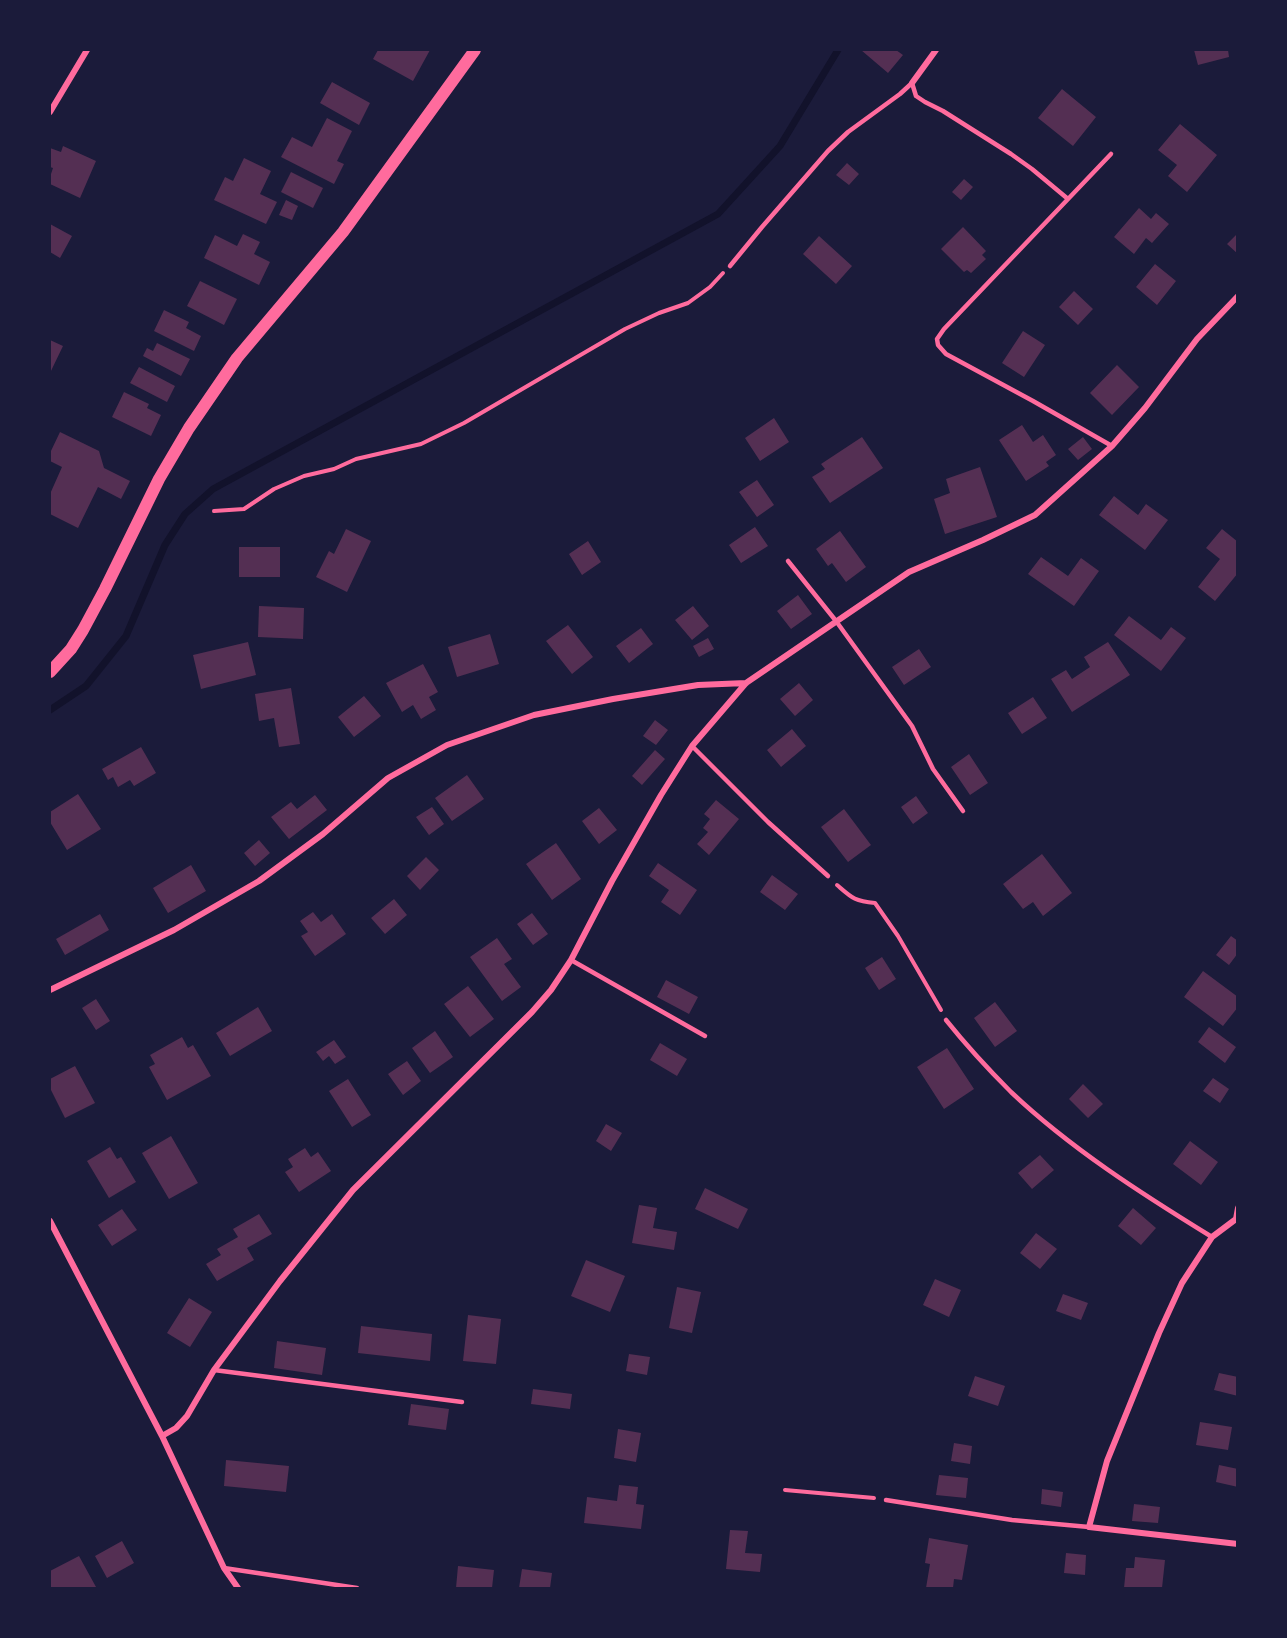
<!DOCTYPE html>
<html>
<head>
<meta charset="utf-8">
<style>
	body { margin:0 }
	#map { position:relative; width:1287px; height:1638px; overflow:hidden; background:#1b1b3a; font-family:Ubuntu,sans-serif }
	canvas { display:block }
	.frame { position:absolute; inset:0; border:51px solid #1b1b3a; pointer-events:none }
</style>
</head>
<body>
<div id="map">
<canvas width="1287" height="1638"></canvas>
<div class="frame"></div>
</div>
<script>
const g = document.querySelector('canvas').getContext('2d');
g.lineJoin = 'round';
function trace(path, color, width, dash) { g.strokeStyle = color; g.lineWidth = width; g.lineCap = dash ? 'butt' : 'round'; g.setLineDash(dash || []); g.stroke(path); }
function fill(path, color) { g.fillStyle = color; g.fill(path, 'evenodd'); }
const stream = new Path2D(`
	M50,710L86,686L126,636L165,545L185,514L213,489L718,214L780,146L838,50`);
const building = new Path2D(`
	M378,50H430L413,81L373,59Z
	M861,50H896L903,55L888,73Z
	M1194,50H1228L1229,57L1198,65Z
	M332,82L370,103L359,125L320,103Z
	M1062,89L1096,117L1073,146L1038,118Z
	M327,118L352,131L337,161L344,164L334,184L281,157L292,137L312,147Z
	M1180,124L1217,155L1187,192L1168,176L1177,165L1158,150Z
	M63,146L96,161L80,198L50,184V177L53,168L50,167V148L61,152Z
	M244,158L271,171L260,194L277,202L266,224L214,200L225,177L233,181Z
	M847,163L859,174L849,185L836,175Z
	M291,172L323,188L313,208L281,192Z
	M964,179L973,187L961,200L952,192Z
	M286,200L298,206L292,220L279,215Z
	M1139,208L1151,219L1156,213L1169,224L1152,243L1146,238L1134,254L1114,237Z
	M50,224L72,236L60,258L50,252Z
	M963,227L986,251L982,255L986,259L971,273L967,270L964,272L941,249Z
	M1238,233V254L1227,244Z
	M243,234L260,242L254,254L270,262L259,285L204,258L215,235L237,246Z
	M819,236L852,266L836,284L803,254Z
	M1155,264L1176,281L1157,305L1136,287Z
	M200,281L237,299L224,325L187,306Z
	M1074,291L1093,309L1078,325L1059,307Z
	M164,310L189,322L186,328L201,336L194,351L154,331Z
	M1023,331L1045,345L1024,377L1002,363Z
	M50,340L63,346L50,373Z
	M157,343L190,359L181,376L143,356L147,348L153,351Z
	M1117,365L1139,387L1112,415L1090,393Z
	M139,367L175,386L167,402L130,383Z
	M124,392L149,404L147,408L161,415L151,436L112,417Z
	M774,418L789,442L760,461L745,438Z
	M1022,425L1033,442L1043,435L1056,455L1046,462L1049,466L1026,481L999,440Z
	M60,432L99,451L104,468L130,481L121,499L98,487L78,528L50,514V494L62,467L50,461V453Z
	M862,437L883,468L830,503L812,477L825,469L821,464Z
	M1083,437L1092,449L1078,460L1068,449Z
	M980,467L997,517L945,534L934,499L950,493L946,479Z
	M757,480L774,505L757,517L739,492Z
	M1114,496L1138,515L1146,504L1168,520L1145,550L1099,515Z
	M755,527L768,546L741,563L729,545Z
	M346,529L371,541L347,592L316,577L329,551L334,554Z
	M1222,529L1238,542V573L1215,601L1198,587L1220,559L1206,548Z
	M840,531L866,567L846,582L832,563L828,566L816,549Z
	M588,541L601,562L582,575L569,554Z
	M239,547H280V577H239Z
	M1041,557L1068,576L1081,558L1099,571L1074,606L1028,574Z
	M798,595L812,614L791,629L777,611Z
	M259,606L304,608L303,639L258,637Z
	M693,606L709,626L692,640L675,620Z
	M1129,616L1161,640L1171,627L1186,638L1161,671L1114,635Z
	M568,625L593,657L572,674L546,641Z
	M641,628L653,644L629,663L616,646Z
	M490,634L499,664L457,677L448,647Z
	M708,638L714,649L699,657L693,646Z
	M248,642L256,675L201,689L193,655Z
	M1108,642L1130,675L1072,712L1051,679L1066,670L1072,679L1090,667L1084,657Z
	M919,649L931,667L904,685L892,667Z
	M423,664L438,692L429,697L436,710L421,719L413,705L402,712L386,683Z
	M799,683L813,700L795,716L780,699Z
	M291,688L300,744L279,747L274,718L259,721L255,694Z
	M364,696L381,716L354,737L338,717Z
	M1033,697L1047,718L1022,734L1008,713Z
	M655,720L668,730L656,745L643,736Z
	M792,729L806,746L781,767L767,750Z
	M141,747L156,773L134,786L130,780L118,787L113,777L108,780L102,769Z
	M655,750L665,759L642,785L632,776Z
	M969,754L988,783L970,795L951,767Z
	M467,775L484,799L452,821L435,798Z
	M78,794L101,829L67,850L50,822V812Z
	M315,795L327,810L289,839L271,817L291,802L297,809Z
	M916,796L928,813L913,824L901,807Z
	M716,800L739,819L709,855L697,844L708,832L703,828L710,819L704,814Z
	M432,807L444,824L429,835L416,817Z
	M599,808L617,830L599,844L582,821Z
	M844,809L871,845L848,862L821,827Z
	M259,840L270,853L255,866L244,853Z
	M556,843L581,879L552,900L526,864Z
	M1042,854L1072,893L1043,916L1033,902L1023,909L1003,884Z
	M426,857L439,870L420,890L407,876Z
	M658,863L697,890L680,915L661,902L669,890L649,876Z
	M191,865L206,891L168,913L153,888Z
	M772,875L798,894L785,910L760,892Z
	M394,899L407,915L385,934L371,918Z
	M313,912L321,922L332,914L346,934L315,956L301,936L308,932L300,921Z
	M532,913L548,934L533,945L517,924Z
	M100,914L109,930L65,955L56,939Z
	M1231,936L1238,941V953L1229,965L1216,955Z
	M497,938L512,959L504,964L521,987L502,1001L470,957Z
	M882,957L896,979L879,990L865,968Z
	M1203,971L1238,997V1007L1223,1026L1184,997Z
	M666,980L698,997L689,1014L657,997Z
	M468,986L494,1019L470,1037L444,1004Z
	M96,999L110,1021L96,1030L82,1008Z
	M995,1002L1017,1031L995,1047L974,1018Z
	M258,1007L272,1031L230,1056L216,1033Z
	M1209,1027L1236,1047L1225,1063L1198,1042Z
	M435,1031L453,1057L430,1073L412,1048Z
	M182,1037L188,1048L193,1045L211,1076L167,1100L149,1067L155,1064L150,1055Z
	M334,1040L346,1057L335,1064L329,1056L323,1061L316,1052Z
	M660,1043L687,1059L677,1076L650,1060Z
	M947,1048L974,1089L944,1109L917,1067Z
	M407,1061L421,1081L403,1095L388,1074Z
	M75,1066L95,1103L65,1118L50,1088V1079Z
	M1213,1078L1229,1089L1220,1103L1203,1091Z
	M348,1079L371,1115L352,1127L329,1091Z
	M1083,1084L1103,1104L1088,1118L1069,1099Z
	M606,1124L622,1133L611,1151L596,1141Z
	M171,1136L198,1183L169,1199L142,1153Z
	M1190,1141L1218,1162L1201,1185L1173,1164Z
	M110,1147L117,1159L121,1157L136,1182L109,1198L87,1161Z
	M305,1148L311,1157L318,1152L331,1171L299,1192L285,1172L293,1167L288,1159Z
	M1040,1155L1054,1170L1032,1189L1018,1173Z
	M705,1188L748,1209L738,1229L695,1209Z
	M639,1205L657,1208L653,1228L677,1232L674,1250L632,1243Z
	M1133,1208L1156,1228L1141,1245L1118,1226Z
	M122,1209L137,1230L112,1246L98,1225Z
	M259,1214L272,1234L247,1248L254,1260L217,1281L206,1264L221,1255L217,1249L238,1237L233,1229Z
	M1036,1233L1057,1249L1040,1269L1020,1253Z
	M586,1260L625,1276L610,1312L571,1296Z
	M935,1279L961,1290L949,1317L923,1305Z
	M677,1287L701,1292L692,1333L669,1328Z
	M1063,1294L1088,1303L1081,1320L1056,1311Z
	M189,1298L212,1312L190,1347L167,1333Z
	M468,1315L501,1319L496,1364L463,1361Z
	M361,1326L432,1334L430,1361L358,1353Z
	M277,1341L326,1348L322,1375L274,1368Z
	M629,1354L650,1357L647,1375L626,1371Z
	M1219,1373L1238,1377V1396L1214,1390Z
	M975,1376L1005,1386L998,1406L968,1396Z
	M533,1389L572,1394L570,1409L531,1404Z
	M411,1404L449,1409L446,1430L408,1425Z
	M1200,1422L1232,1427L1228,1450L1196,1445Z
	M618,1429L641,1433L636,1462L614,1458Z
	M954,1443L972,1446L970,1464L951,1461Z
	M226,1460L289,1466L286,1492L224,1486Z
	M1219,1465L1238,1469V1487L1216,1482Z
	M939,1475L968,1478L966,1498L936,1495Z
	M619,1485L638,1487L636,1504L644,1505L641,1529L584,1523L587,1497L617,1501Z
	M1042,1489L1063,1492L1061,1507L1041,1504Z
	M1134,1504L1160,1507L1158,1523L1132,1521Z
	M730,1530L748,1531L745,1553L762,1554L760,1572L726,1569Z
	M929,1538L968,1545L962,1580L954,1579L953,1588H926L930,1564L925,1563Z
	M122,1541L134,1563L107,1578L95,1556Z
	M1066,1553L1086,1555L1085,1575L1064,1573Z
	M79,1556L96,1587L93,1588H50V1571Z
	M1135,1557L1165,1560L1162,1588H1124L1126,1568H1134Z
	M458,1566L494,1570L492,1588H456Z
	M522,1569L552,1573L550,1588H519Z`);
const path = new Path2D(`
	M214,511L244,509L274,489L304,476L334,469L356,459L421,444L464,423L625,329L659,313L688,303L710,287L723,273
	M837,885C852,898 854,901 875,903L898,936L941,1010
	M785,1490L874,1498`);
const service = new Path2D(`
	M1111,154L944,329L937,339L938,345L946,354L1033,401L1112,446
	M730,266L762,227L828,151L848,132L900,94L912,83L916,96L925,102L943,111L1011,154L1032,169L1068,199
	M788,561L836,621L912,726L933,769L963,811
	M692,746L768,822L828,876
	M571,960L705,1036
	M946,1020C966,1045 988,1069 1011,1092C1070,1148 1142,1194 1212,1237
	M214,1370L462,1402
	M886,1500L1012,1520L1089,1527
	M224,1568L357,1588`);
const minor = new Path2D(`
	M912,83L936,50
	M50,112L87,50
	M50,990L174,930L259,881L323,834L388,778L447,745L534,715L613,699L698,685L746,683
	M1238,1208L1236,1219L1212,1237L1182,1283L1159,1333L1107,1461L1089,1527L1238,1544
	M50,1221L162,1436L224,1568L238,1588
	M162,1436L176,1428L187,1416L214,1370L280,1281L353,1190L532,1012L551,990L571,960L612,881L661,795L692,746L746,683L909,572L983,540L1035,515L1112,446L1145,408L1197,339L1238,296`);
const secondary = new Path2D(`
	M50,672L71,649L83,630L105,589L159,479L189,428L237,358L343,232L475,50`);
trace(stream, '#12122b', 7);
fill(building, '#542f53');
trace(path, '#ff6b9d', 4);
trace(service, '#ff6b9d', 4.5);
trace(minor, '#ff6b9d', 6);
trace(secondary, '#ff6b9d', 12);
</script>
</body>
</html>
